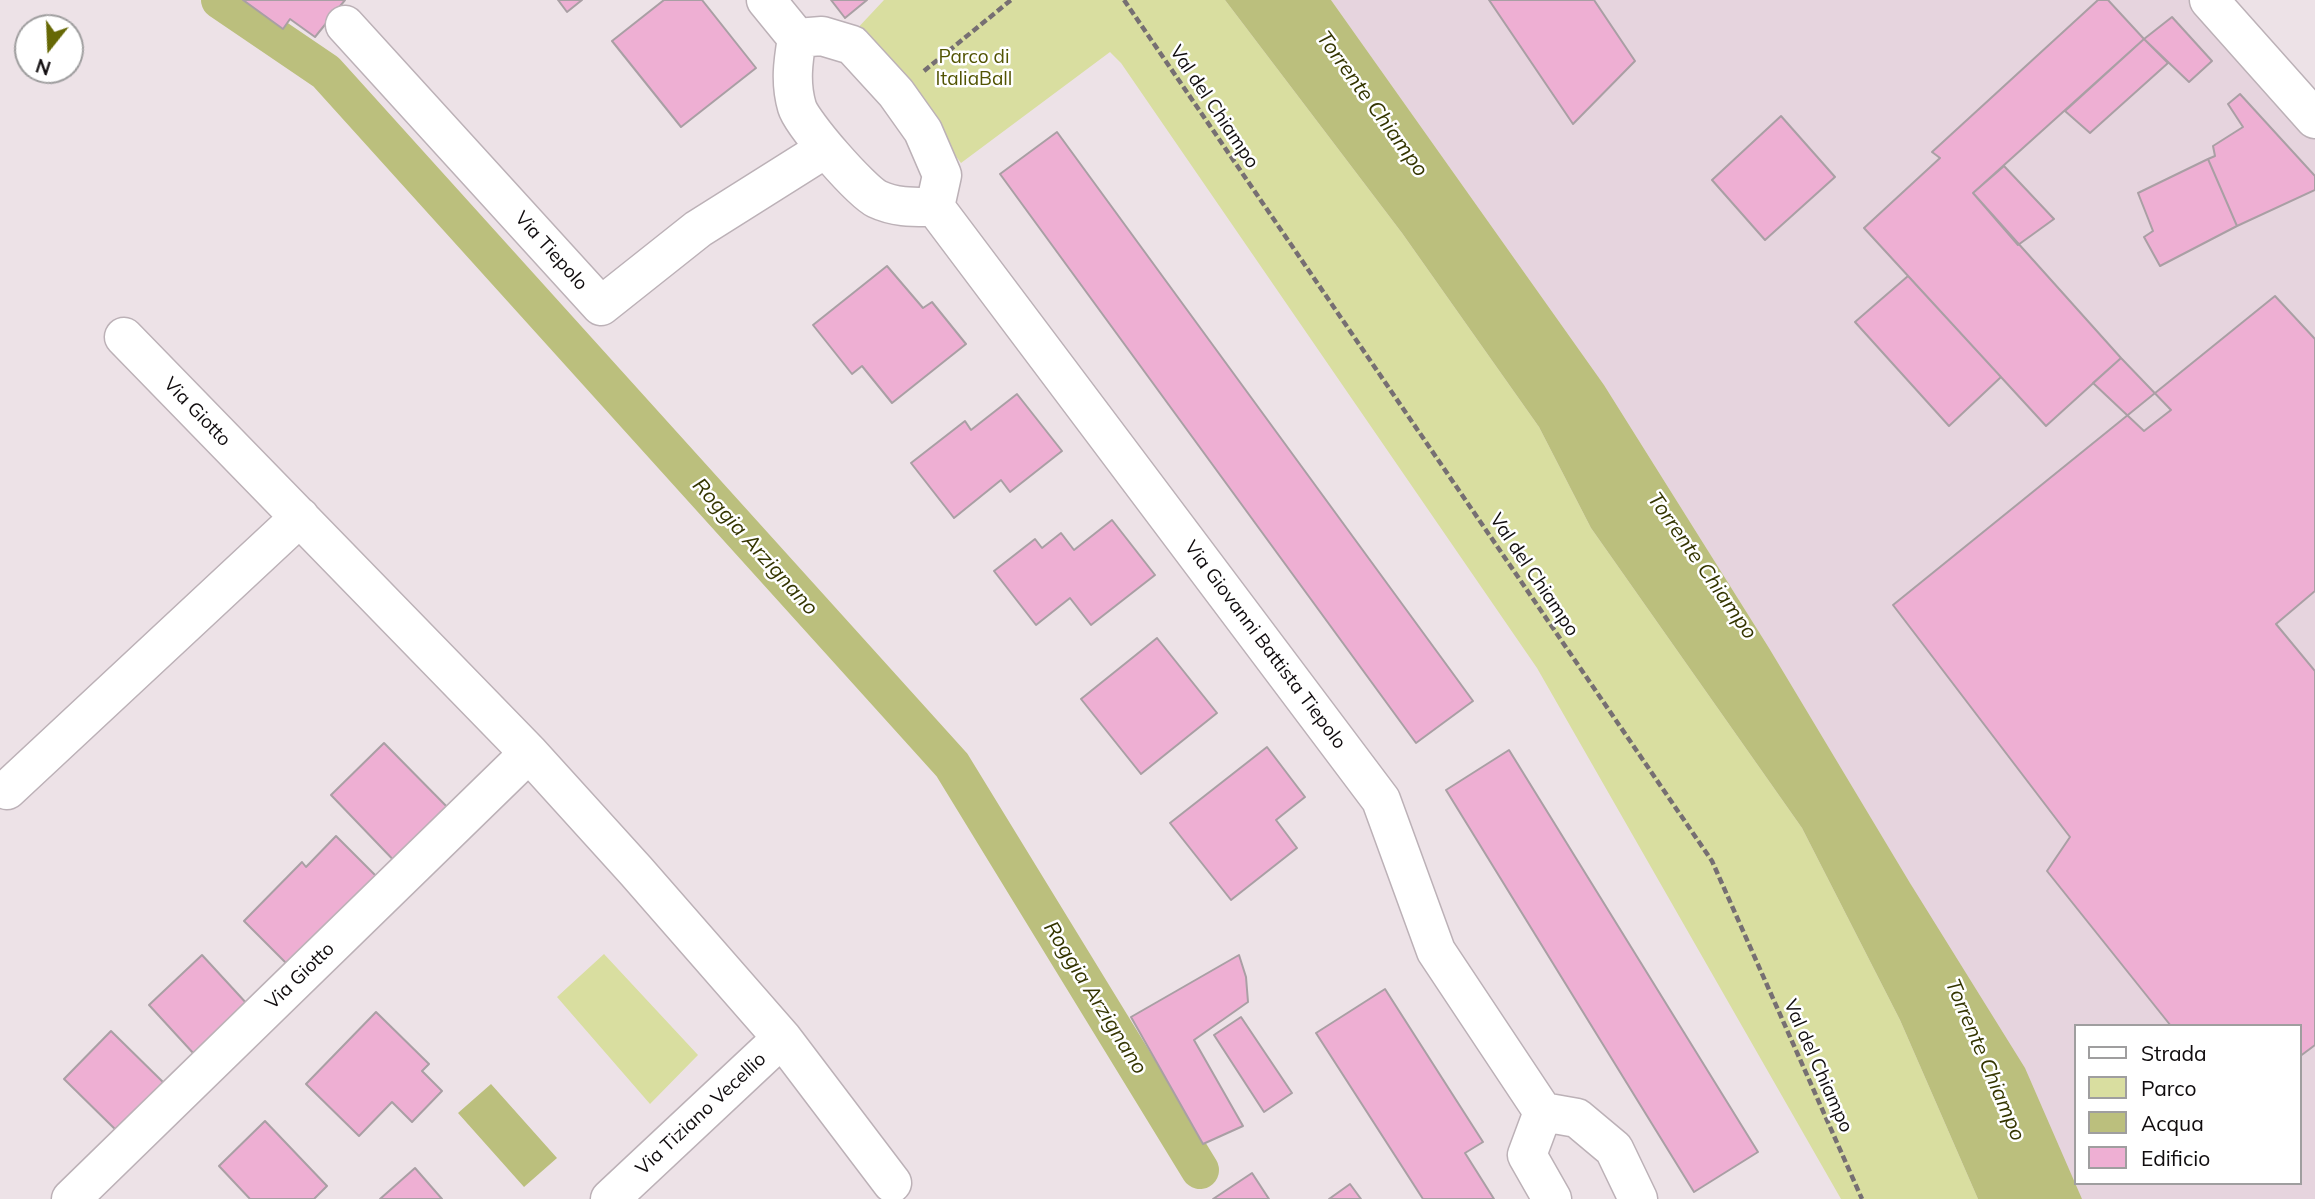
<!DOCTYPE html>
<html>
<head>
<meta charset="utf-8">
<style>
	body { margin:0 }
	#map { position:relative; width:2315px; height:1199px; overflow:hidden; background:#ede2e7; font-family:Mulish,sans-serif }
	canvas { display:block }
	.legend { position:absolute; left:2074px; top:1024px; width:228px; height:161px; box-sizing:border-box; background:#fff; border:2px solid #9f9e9f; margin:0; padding:9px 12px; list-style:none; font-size:21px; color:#100c0e }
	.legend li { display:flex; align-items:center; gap:14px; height:35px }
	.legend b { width:35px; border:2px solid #9f9e9f }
	.north { position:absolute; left:14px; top:14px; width:70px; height:70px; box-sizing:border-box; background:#fff; border:2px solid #9f9e9f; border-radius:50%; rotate:198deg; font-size:19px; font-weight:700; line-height:28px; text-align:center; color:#100c0e }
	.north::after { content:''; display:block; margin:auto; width:24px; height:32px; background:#666805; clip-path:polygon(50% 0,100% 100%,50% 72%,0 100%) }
</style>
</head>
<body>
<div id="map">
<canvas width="2315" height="1199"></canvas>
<ul class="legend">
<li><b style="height:9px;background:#fff"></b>Strada</li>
<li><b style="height:19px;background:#d9dea0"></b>Parco</li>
<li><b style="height:19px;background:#bbbf7d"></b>Acqua</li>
<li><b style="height:19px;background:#eeafd3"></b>Edificio</li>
</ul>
<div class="north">N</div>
</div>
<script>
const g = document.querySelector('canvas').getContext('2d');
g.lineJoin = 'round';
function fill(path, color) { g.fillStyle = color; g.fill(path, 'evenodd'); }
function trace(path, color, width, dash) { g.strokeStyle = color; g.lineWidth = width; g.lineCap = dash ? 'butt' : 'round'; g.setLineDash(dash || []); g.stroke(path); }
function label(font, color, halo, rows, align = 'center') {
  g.font = font + ' Mulish,sans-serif'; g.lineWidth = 5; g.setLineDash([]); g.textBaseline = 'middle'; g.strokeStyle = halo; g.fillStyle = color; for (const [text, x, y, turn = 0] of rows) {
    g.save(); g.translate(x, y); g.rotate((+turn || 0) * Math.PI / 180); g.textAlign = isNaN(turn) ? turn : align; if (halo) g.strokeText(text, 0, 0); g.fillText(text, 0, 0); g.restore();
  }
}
const built = new Path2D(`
	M1331,0H2209L2315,119V1199H2071L1910,883L1769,648L1604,385ZM2075,1026H2299V1183H2075Z`);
const green = new Path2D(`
	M884,0H1225L1402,233L1539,427L1591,528L1802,828L1900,1020L1978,1199H1841L1537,668L1121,63L1110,52L961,163L867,40L854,32Z
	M604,954L698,1055L650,1104L557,997Z`);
const water = new Path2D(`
	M1225,0H1331L1604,385L1769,648L1910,883L2025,1068L2082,1199H1978L1900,1020L1802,828L1591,528L1539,427L1402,233Z
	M491,1084L557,1158L524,1187L458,1113Z`);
const canal = new Path2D(`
	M220,0L326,72L952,765L1200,1170`);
const building = new Path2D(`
	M243,0H345L315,37L290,19L283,29Z
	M558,0H582L567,12Z
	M664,0H702L756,68L681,127L612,41Z
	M831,0H867L845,18Z
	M1489,0H1594L1635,61L1573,124Z
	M2098,0H2108L2144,39L1973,193L2121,358L2046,426L1864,228L1940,158L1932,152Z
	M2172,17L2212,61L2189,82L2144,39Z
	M2144,39L2168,63L2090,133L2065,111Z
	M2240,94L2315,176V190L2237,226L2208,159L2215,156L2213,146L2243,127L2228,104Z
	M1781,116L1835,177L1765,240L1712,180Z
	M1057,132L1473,701L1416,743L1000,174Z
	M2208,159L2237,226L2160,266L2144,237L2153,231L2138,193Z
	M2004,166L2054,219L2018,245L1973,193Z
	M887,266L923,308L932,302L966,344L892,403L862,366L852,374L813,325Z
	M1908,276L2001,377L1949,426L1855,322Z
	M2275,296L2315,339V591L2276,624L2315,671V1045L2299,1057V1026H2171L2047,871L2070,837L1893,605Z
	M2121,358L2171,410L2144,431L2093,383Z
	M1017,394L1062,451L1010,492L1001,480L954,518L911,463L965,421L971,430Z
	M1112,520L1155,575L1091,625L1070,598L1036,625L994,571L1035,539L1042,548L1061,533L1074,550Z
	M1157,638L1217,713L1141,774L1081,699Z
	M384,743L457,817L403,870L331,795Z
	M1267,747L1305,797L1276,820L1297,848L1231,900L1170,823Z
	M1509,750L1758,1152L1694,1192L1446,790Z
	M336,836L377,877L289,966L244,921L302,862L306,867Z
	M202,955L248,1005L194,1054L149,1005Z
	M1239,955L1246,977L1248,1002L1194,1040L1243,1126L1203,1144L1131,1017Z
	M1385,989L1483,1142L1465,1153L1494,1199H1423L1316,1033Z
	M376,1012L429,1064L422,1071L442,1091L412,1122L392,1102L359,1136L306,1084Z
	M1241,1017L1292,1093L1264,1112L1214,1035Z
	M111,1031L167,1086L120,1134L64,1079Z
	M265,1121L327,1186L314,1199H250L219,1166Z
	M415,1168L442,1199H380Z
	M1252,1173L1269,1199H1213Z
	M1350,1184L1361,1199H1329Z`);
const path = new Path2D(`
	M1124,0L1712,861L1862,1199
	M924,71L1011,0`);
const minor = new Path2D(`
	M766,0L797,38C793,62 790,83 797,107C802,124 861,191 877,199C896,208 915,207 935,207
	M2209,0L2315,119
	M345,25L601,306L698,229L825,149
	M797,38L822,36L852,45L896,93L923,131L942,175L935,207L1381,800L1436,951L1543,1112L1577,1118L1614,1149L1638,1199
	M124,337L529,753
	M7,790L300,517
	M1543,1112L1527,1155L1552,1199
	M71,1199L529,753L636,871L782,1038
	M610,1199L782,1038L892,1183`);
const parkNames = [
	["Parco di",974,57],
	["ItaliaBall",974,79]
];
const streetNames = [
	["Val del Chiampo",1214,107,56],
	["Via Tiepolo",551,251,48],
	["Via Giotto",197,412,46],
	["Val del Chiampo",1534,575,56],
	["Via Giovanni Battista Tiepolo",1265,645,53],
	["Via Giotto",300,976,-44],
	["Val del Chiampo",1818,1066,66],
	["Via Tiziano Vecellio",701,1114,-43]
];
const waterNames = [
	["Torrente Chiampo",1372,104,54],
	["Roggia Arzignano",755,547,48],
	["Torrente Chiampo",1702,566,55],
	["Roggia Arzignano",1095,998,58],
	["Torrente Chiampo",1985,1060,67]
];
fill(built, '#e6d4de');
fill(green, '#d9dea0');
fill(water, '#bbbf7d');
trace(canal, '#bbbf7d', 38);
fill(building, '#eeafd3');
trace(building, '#a99fa4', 2);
trace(minor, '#bcb1b7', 41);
trace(path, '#766f72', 4.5, [7, 3.5]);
trace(minor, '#fff', 38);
label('19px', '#525403', '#fff', parkNames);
label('19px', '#100c0e', '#fff', streetNames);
label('italic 21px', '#343500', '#fff', waterNames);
</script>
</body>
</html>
